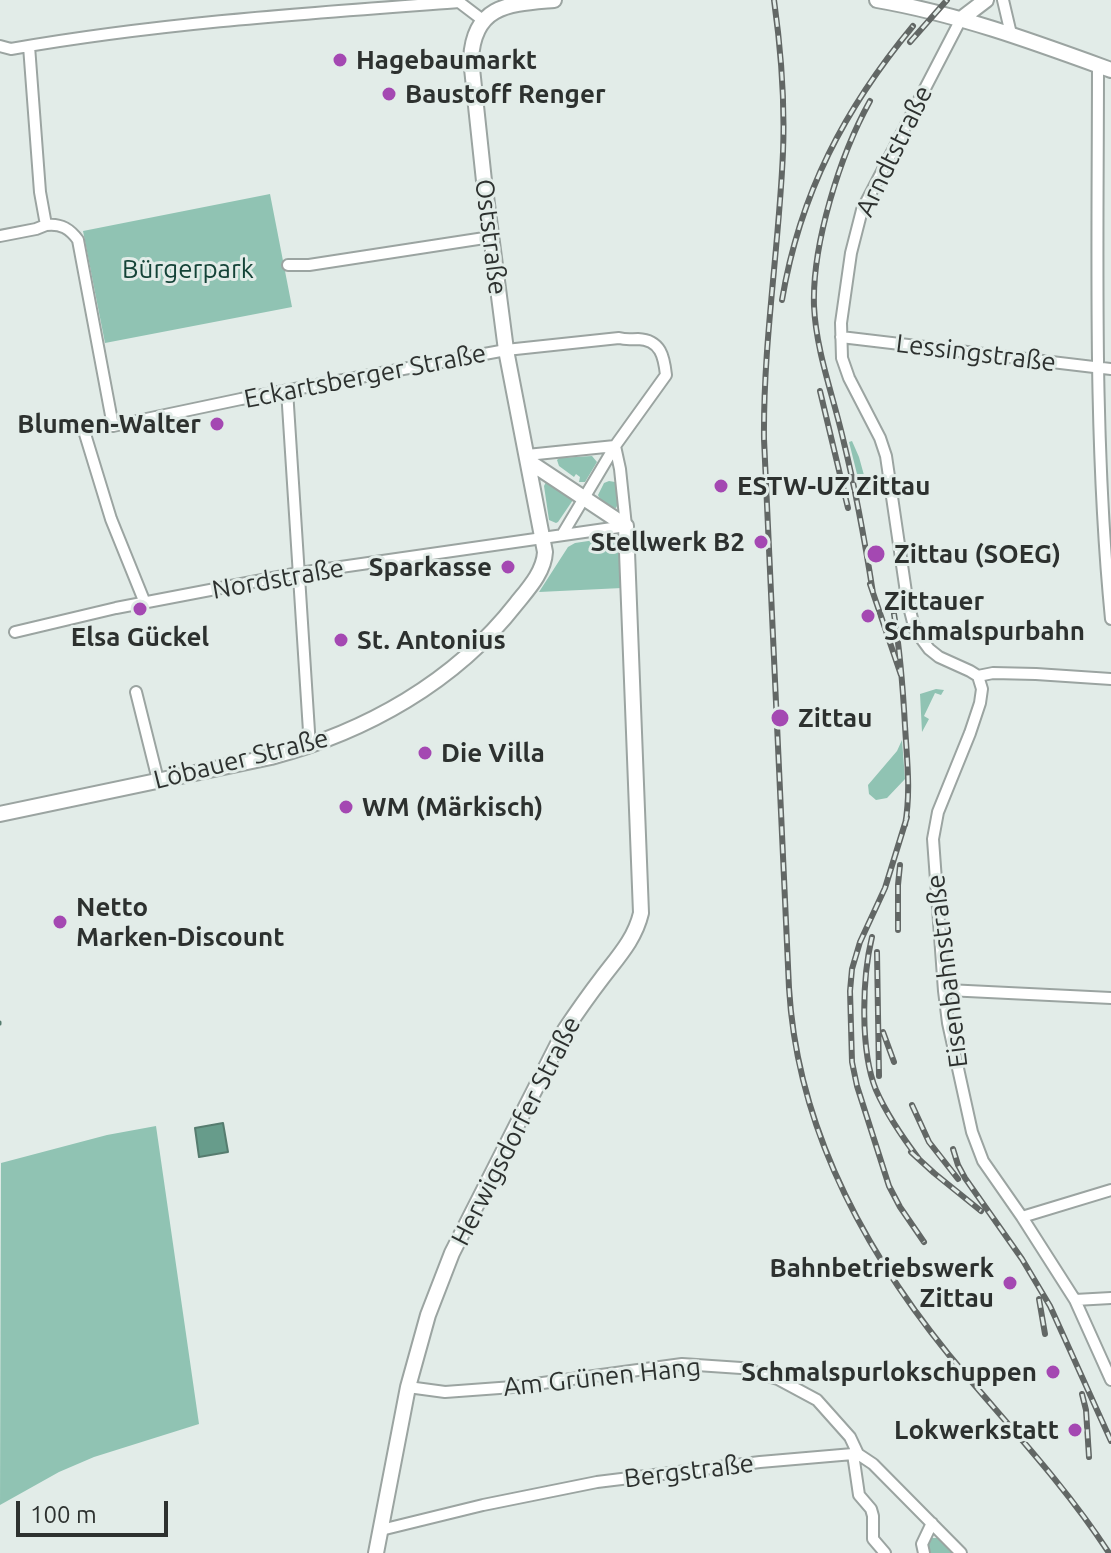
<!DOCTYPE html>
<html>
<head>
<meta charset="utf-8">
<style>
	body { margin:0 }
	#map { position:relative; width:1111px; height:1553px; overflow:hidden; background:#e2ece8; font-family:Ubuntu,sans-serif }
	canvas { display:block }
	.scale { position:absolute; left:16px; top:1501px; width:152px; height:36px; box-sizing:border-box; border:4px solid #2d312f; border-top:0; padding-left:10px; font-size:24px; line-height:28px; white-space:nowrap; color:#2d312f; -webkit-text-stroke:6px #e2ece8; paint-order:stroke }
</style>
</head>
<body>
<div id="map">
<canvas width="1111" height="1553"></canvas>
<div class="scale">100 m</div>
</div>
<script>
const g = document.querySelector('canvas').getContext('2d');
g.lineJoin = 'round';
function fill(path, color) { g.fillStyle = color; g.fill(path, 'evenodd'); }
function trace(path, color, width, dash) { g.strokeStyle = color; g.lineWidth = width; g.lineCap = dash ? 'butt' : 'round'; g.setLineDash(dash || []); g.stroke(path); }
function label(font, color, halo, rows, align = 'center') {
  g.font = font + ' Ubuntu,sans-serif'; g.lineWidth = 6; g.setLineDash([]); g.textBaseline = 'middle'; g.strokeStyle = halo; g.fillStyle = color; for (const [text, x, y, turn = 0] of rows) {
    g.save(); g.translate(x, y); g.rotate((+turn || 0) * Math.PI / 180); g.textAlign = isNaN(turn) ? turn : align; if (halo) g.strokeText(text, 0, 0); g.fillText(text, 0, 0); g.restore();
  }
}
const green = new Path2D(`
	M270,194L292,307L105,343L83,231Z
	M852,441L859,457L870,497L863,498L849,442Z
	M592,456L597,462L585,482H579L580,477L576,474L574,477L559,466L557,460L559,458Z
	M609,481L615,482L616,485L618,504L616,508C609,508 600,501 598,495L604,483Z
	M546,482L571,497L573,500L558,522L556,523L549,520L544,486Z
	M615,537L621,543L622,588L539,592L568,547L575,543Z
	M936,689L944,690L941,695L935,693L924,716L929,719L922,732L920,694Z
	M902,740L905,779L887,798L876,800L869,794L868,785L897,751Z
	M156,1126L199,1424L94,1457L59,1472L0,1505L1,1163L107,1135Z
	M931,1538H938L953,1553H928V1541Z`);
const water = new Path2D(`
	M223,1123L228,1152L199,1157L195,1128Z`);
const stream = new Path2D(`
	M0,1024V1022`);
const street = new Path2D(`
	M1003,0L1011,34
	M961,19L862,210L851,253L841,323L842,358L849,378L880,438L886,456L907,599L915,630L929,649L939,657L970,671L978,676L993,673L1036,674L1111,679
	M0,46L11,49C159,23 310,13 459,2L484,21
	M29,46L40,192L46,225C61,223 70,229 78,240L113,426L241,399L506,350L619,338C626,340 631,339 638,339C661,340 664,357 666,375L615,446L562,535
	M1098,65C1098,250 1093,436 1111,619
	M0,236L36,229L46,225
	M288,265H309L491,237
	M841,337L1111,369
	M287,390L310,747
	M85,434L111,519L145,603
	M15,632L116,608L299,573L626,526L620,469L615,446L527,455
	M978,676L982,689L980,703L970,733L938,812L933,839L944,991L948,1023L972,1132L983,1161L1022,1217L1075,1300L1111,1380
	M136,692L158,780
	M944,991L947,990L1111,998
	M1022,1217L1111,1190
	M1075,1300L1111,1298
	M408,1387L445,1392L513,1387L682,1364L741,1368L778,1379L817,1400L850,1437L858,1454
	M853,1454L859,1495L871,1509L873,1516V1539L885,1553
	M381,1530L483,1505L597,1482L760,1462L853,1454H858L873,1464L961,1553
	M924,1553L922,1544L932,1523`);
const secondary = new Path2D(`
	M877,0C958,14 1034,42 1111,70
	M961,19L986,0
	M0,814L271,757C366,732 455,682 516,604C528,589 544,572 545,552L506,350L484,181L471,59C474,4 510,4 554,0
	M376,1553L408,1387L428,1315L452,1253L565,1030C577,1012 589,995 602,978C618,957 635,939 641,913L626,526L528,461`);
const rail = new Path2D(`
	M774,0C781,50 785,102 783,152C779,248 763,343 764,439L789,988C797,1126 863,1249 949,1355C1003,1420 1063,1482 1109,1553
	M910,42L947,0
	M870,101C840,155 812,244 814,306C816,352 834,398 844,443C856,492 865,542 873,593
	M782,300C800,193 845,108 913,26
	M820,391L848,508
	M870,584L901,675
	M894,614C900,651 903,689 905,726C907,760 911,792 905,825
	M907,817L885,888L860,942L852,969L850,991L852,1062L857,1086L889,1186L900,1207L924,1242
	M898,930V885L900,865
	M872,937C862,978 860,1051 876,1090C887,1115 903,1138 919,1159
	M877,952L879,1076
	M883,1032L894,1062
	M912,1105L929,1142L958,1179
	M953,1149L958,1165L965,1178L1022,1259L1050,1306L1111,1441
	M911,1152L934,1173L981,1211
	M1039,1299L1045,1334
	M1082,1394L1086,1410L1089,1457`);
const markers = [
	[340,60,8,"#a448b2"],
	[389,94,8,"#a448b2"],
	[217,424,8,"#a448b2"],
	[721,486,8,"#a448b2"],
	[761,542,8,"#a448b2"],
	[876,554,10,"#a448b2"],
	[508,567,8,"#a448b2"],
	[140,609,8,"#a448b2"],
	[868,616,8,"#a448b2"],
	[341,640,8,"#a448b2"],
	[780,718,10,"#a448b2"],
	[425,753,8,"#a448b2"],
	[346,807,8,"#a448b2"],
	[60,922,8,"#a448b2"],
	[1010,1283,8,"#a448b2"],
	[1053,1372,8,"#a448b2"],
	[1075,1430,8,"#a448b2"]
];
const poiNames = [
	["Hagebaumarkt",356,60],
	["Baustoff Renger",405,94],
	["Blumen-Walter",201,424,"right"],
	["ESTW-UZ Zittau",737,486],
	["Stellwerk B2",745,542,"right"],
	["Zittau (SOEG)",894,554],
	["Sparkasse",492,567,"right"],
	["Zittauer",884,601],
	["Schmalspurbahn",884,631],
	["Elsa Gückel",140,637,"center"],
	["St. Antonius",357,640],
	["Zittau",798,718],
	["Die Villa",441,753],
	["WM (Märkisch)",362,807],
	["Netto",76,907],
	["Marken-Discount",76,937],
	["Bahnbetriebswerk",994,1268,"right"],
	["Zittau",994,1298,"right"],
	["Schmalspurlokschuppen",1037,1372,"right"],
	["Lokwerkstatt",1059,1430,"right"]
];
const streetNames = [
	["Arndtstraße",894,151,-64],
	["Oststraße",491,237,83],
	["Lessingstraße",976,353,7],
	["Eckartsberger Straße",365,376,-11],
	["Nordstraße",278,579,-10],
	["Löbauer Straße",241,759,-14],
	["Eisenbahnstraße",947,971,-97],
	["Herwigsdorfer Straße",516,1131,-63],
	["Am Grünen Hang",602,1377,-6],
	["Bergstraße",689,1471,-7]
];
const parkNames = [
	["Bürgerpark",188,269]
];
fill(green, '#90c3b3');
fill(water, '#679c8b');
trace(water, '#567c6f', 2);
trace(stream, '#567c6f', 3);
trace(street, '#9ba4a1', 14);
trace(secondary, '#9ba4a1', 18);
trace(street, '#fff', 10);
trace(secondary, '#fff', 14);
trace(rail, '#626765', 6);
trace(rail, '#e2ece8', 3, [9]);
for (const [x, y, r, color] of markers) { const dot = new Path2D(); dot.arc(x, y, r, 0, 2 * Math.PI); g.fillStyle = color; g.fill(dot); trace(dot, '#e2ece8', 3); }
label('bold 26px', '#2d312f', '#e2ece8', poiNames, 'left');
label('26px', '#2d312f', '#e2ece8', streetNames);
label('26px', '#144337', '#e2ece8', parkNames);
</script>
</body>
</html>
